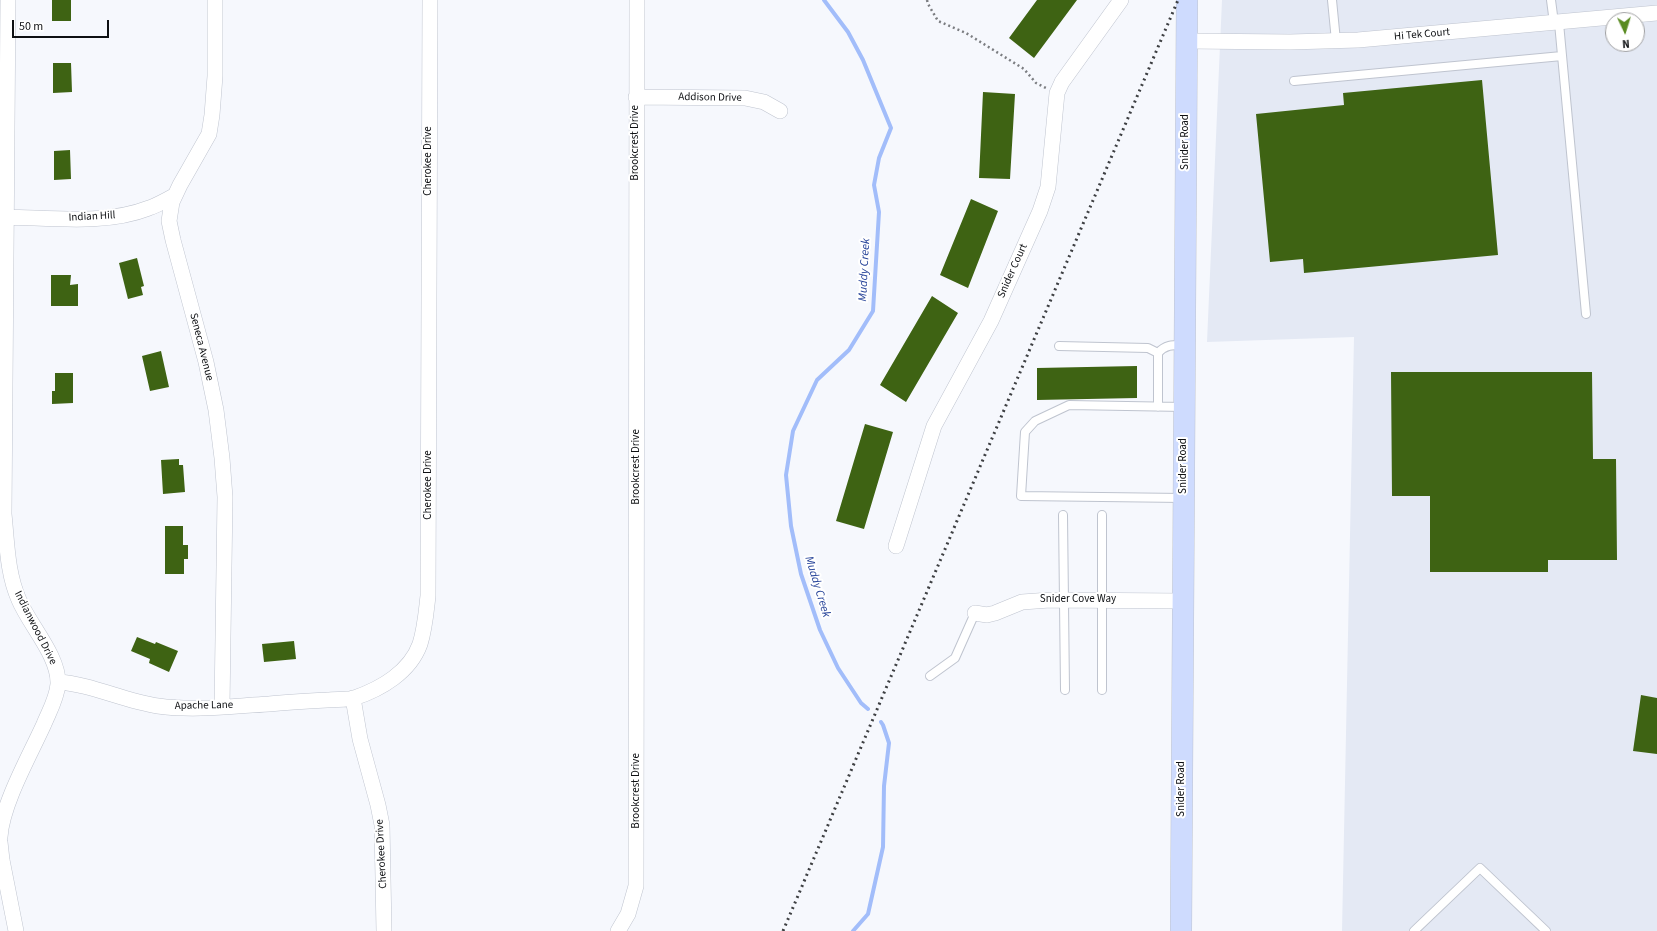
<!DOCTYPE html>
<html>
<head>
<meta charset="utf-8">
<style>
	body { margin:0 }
	#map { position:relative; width:1657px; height:931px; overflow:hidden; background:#f6f8fd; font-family:"Source Sans 3",sans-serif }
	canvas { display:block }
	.north { position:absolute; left:1605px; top:12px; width:40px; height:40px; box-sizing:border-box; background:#fff; border:1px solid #9f9fa1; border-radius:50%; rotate:176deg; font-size:11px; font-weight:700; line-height:16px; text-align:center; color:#0e1013 }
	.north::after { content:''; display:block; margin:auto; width:14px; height:18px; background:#598b21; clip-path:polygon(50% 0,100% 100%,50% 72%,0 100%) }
	.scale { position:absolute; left:12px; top:20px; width:97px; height:18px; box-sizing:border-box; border:2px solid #0e1013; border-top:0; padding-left:5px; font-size:12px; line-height:14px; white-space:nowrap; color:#0e1013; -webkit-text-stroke:3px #fff; paint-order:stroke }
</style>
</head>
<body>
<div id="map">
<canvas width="1657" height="931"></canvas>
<div class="north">N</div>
<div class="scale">50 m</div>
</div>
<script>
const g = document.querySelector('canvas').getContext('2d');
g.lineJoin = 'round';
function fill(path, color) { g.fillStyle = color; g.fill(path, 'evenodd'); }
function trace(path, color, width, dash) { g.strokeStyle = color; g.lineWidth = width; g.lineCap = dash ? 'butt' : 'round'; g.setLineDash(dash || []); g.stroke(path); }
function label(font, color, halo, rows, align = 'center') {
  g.font = font + ' "Source Sans 3",sans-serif'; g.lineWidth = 4; g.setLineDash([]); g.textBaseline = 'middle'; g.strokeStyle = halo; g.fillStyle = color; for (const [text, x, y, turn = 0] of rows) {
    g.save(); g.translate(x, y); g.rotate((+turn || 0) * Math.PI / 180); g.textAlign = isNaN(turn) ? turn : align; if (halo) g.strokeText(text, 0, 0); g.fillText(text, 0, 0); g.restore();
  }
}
const built = new Path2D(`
	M1222,0H1657V931H1342L1354,337L1207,342ZM1613,20H1637V44H1613Z`);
const stream = new Path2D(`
	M824,0L848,32L863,60L891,128L879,158L874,185L879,212L873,311L849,350L817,380L793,431L786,475L791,526L801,574L820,630L838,668L861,703L868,709
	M853,931L868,914L883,847L884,786L889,743L883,725L881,722`);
const building = new Path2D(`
	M52,0H71V21H52Z
	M1037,0H1077L1034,58L1009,38Z
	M53,63H71L72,92L53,93Z
	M1482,80L1498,255L1304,273L1303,259L1270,262L1256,114L1344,105L1343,93Z
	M983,92L1015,94L1010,179L979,178Z
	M70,150L71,179L54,180V151Z
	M971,199L998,211L968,288L940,275Z
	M137,258L144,286L141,287L143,295L128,299L119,263Z
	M51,275H71L70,285L78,284V306H51Z
	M932,296L958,313L906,402L880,385Z
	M161,351L169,387L150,391L142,356Z
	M1137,366V398L1037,400V368Z
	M1391,372H1592L1593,459H1616L1617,560H1548V572H1430V496H1392Z
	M55,373H73V403L52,404V391H55Z
	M865,424L893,432L864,529L836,521Z
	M179,459V465H183L185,492L163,494L161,460Z
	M165,526H183V545H188V559H184V574H165Z
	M137,637L155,644L156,642L178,651L169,672L149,663L150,659L131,651Z
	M294,641L296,659L264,662L262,644Z
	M1641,695L1657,698V754L1633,751Z`);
const path = new Path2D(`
	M927,0L928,4L938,21L966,33L1024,69L1036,83L1046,88`);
const lane = new Path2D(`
	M1332,0L1336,41
	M1551,0L1554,23
	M1559,23L1586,314
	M1294,81L1562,56
	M1059,346L1148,348L1158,353
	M1158,407V353C1166,344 1174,345 1185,345
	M1183,498L1021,496L1025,432L1035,421L1069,405L1184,407
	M1063,515L1065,690
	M930,676L955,658L975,613
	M1102,690V515
	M1414,931L1480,868L1546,931`);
const street = new Path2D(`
	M215,0V76L212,115L209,134L180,185L172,202L169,221L173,240L206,362L216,410L222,458L225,497L222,707
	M1186,41L1290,42L1358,40L1657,13
	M636,97L745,98L764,102L780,111
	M7,217C53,218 106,225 149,208C158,205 166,200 174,196
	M896,546L934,426L991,321L1040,211L1048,187L1057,93L1062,82L1121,0
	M975,613L987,615L995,613L1022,602L1050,600L1183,601
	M58,682C91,684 124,701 158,706C194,711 233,706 269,704C289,702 308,701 327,700C336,699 346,700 354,698C381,689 410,672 420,644C425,628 426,613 428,596L430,0
	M353,698L360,739L378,805L382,825L384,931
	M0,837C2,804 30,755 44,724C49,712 57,698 58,684C59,656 30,626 19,600C7,573 7,542 4,514L8,0
	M0,842L2,860L16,931
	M618,931L628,914L636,886L637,0`);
const secondary = new Path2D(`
	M1181,931L1187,0`);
const rail = new Path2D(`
	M783,931L1178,0`);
const streetNames = [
	["Hi Tek Court",1422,35,-5],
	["Addison Drive",710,98,1],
	["Snider Road",1186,142,-90],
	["Brookcrest Drive",636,143,-90],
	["Cherokee Drive",429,161,-90],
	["Indian Hill",92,217,-3],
	["Snider Court",1013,271,-66],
	["Seneca Avenue",201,347,76],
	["Snider Road",1184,466,-90],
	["Brookcrest Drive",637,467,-90],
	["Cherokee Drive",429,485,-90],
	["Snider Cove Way",1078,600],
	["Indianwood Drive",35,628,63],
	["Apache Lane",204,706,-1],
	["Snider Road",1182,789,-90],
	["Brookcrest Drive",637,791,-90],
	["Cherokee Drive",382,854,-93]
];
const waterNames = [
	["Muddy Creek",865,270,-87],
	["Muddy Creek",817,587,73]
];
fill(built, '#e4e9f4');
trace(stream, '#a2bdfa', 4);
fill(building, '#3e6313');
trace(lane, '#bfc4cf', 10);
trace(street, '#bfc4cf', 16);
trace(secondary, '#bfc4cf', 22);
trace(path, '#7b7d81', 2.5, [2, 3]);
trace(lane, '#fff', 8);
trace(street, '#fff', 15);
trace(secondary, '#cedbfe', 21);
trace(rail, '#3d3f42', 3, [2, 4]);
label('11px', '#0e1013', '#fff', streetNames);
label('italic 12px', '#264399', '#fff', waterNames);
</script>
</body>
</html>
